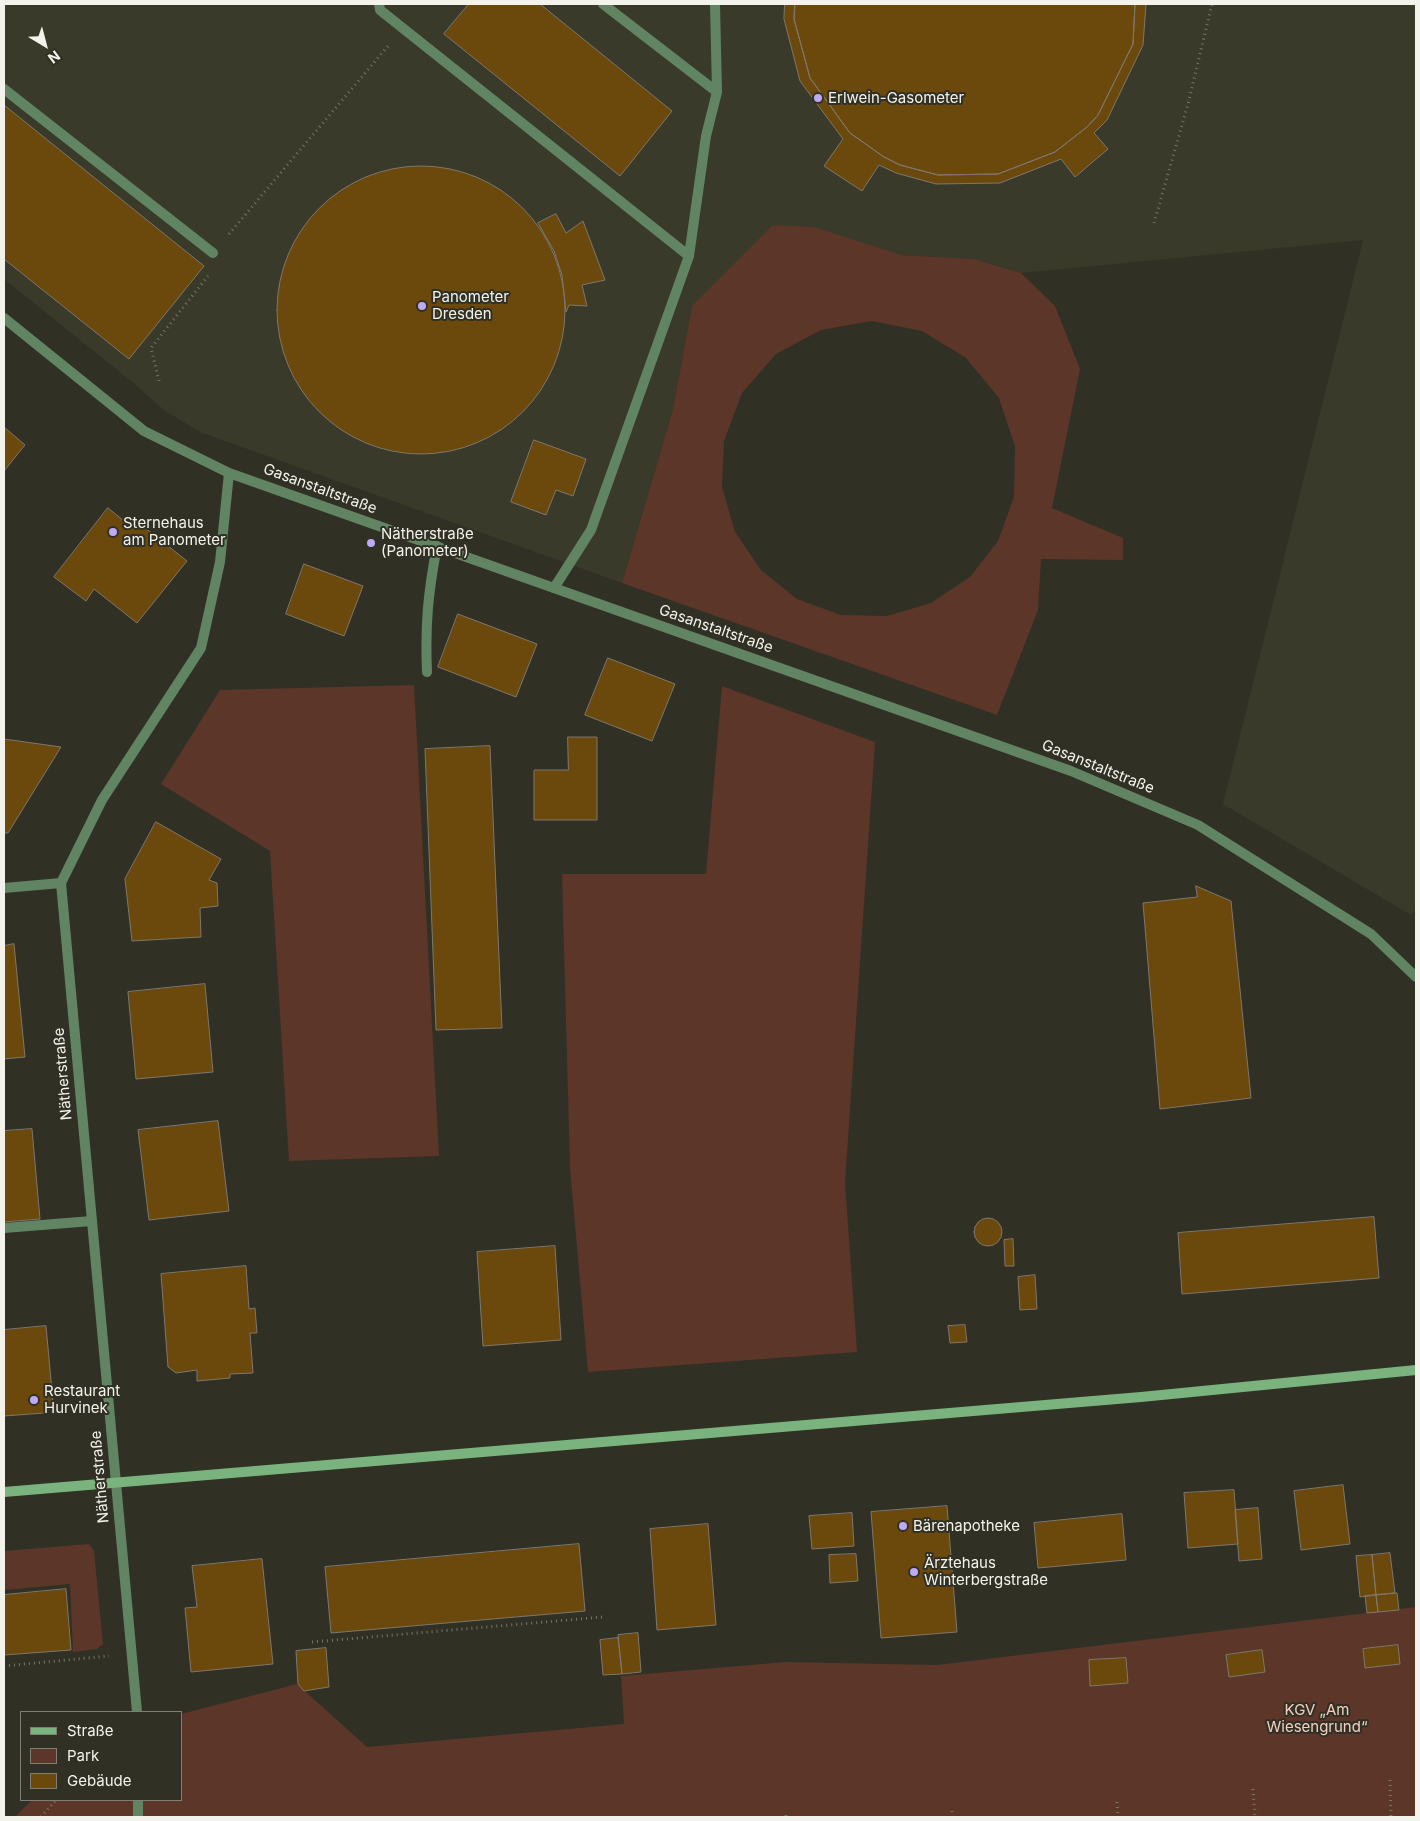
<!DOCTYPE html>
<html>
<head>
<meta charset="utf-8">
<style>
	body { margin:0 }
	#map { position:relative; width:1420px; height:1821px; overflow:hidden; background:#303025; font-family:Inter,sans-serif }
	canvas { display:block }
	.frame { position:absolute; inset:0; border:5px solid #f3f3ec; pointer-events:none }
	.legend { position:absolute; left:20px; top:1711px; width:162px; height:90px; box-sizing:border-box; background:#303025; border:1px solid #7e7e75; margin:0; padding:6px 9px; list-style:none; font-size:15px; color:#f3f3ec }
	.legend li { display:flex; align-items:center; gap:10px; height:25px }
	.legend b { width:25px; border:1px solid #7e7e75 }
	.north { position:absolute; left:20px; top:20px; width:50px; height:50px; -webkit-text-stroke:4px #303025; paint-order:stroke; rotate:143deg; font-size:14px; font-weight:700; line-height:20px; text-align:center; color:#f3f3ec }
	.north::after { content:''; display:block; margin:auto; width:18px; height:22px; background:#f3f3ec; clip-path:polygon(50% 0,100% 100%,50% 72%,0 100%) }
</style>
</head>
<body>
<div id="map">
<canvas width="1420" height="1821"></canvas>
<div class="frame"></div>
<ul class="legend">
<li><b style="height:6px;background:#7ab37d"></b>Straße</li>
<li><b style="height:14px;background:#5c3628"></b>Park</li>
<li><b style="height:14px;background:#6b490d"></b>Gebäude</li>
</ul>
<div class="north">N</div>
</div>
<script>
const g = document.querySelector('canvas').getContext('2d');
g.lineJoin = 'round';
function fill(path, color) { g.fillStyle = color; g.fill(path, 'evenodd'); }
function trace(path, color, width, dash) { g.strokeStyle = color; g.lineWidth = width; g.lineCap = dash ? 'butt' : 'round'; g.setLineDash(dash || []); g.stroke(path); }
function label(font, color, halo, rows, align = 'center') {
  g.font = font + ' Inter,sans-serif'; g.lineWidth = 4; g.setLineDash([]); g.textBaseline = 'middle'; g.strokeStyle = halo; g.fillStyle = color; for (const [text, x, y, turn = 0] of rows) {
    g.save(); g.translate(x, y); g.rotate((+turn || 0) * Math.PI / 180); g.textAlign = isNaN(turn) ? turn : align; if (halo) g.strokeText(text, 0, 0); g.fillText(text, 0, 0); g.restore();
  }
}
const built = new Path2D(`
	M4,4H1416V909L1411,915L1223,804L1363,240L1021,273L974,259L901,255L692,306L673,409L622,583L200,432L164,410L131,381L4,279Z`);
const green = new Path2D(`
	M773,225L814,227L901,255L974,259L1021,273L1055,306L1080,369L1052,508L1123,538V560L1041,559L1038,610L997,715L622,583L673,409L692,306ZM872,321L922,331L966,358L999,398L1015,446L1014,497L998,541L970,577L931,603L887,616L841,615L797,599L761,570L735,532L722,487L724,441L742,393L776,354L821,330Z
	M414,685L439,1156L289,1161L270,851L161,784L220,690Z
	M722,686L875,742L845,1183L857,1352L588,1372L570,1168L562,874H706Z
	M89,1544L94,1551L103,1644L97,1649L73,1652L70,1584L4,1590V1551Z
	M1416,1607V1817H15L32,1800H181V1714L297,1684L367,1747L624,1724L621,1676L786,1662L937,1665Z`);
const building = new Path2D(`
	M469,4H540L672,111L620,176L444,34Z
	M785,4H795L794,19L810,78L850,133L884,157L900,165L938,175L998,174L1055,152L1087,127L1098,115L1133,44L1135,4H1146L1143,45L1107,120L1094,133L1108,149L1075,177L1061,159L1000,183L936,184L896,173L879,165L862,191L824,166L843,139L800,81L784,19Z
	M795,4H1135L1133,44L1098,115L1087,127L1055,152L998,174L938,175L900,165L884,157L850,133L810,78L794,19Z
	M4,105L204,266L129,359L4,259Z
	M277 310a144 144 0 1 1 288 0a144 144 0 1 1-288 0Z
	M556,214L566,233L583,221L605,280L582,285L587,306L569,305L566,312L562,275L554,251L538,223Z
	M4,427L25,445L4,471Z
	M534,440L586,459L573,496L556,490L546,515L511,502Z
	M108,508L134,529L139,523L187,561L137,623L94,589L86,601L54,577Z
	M304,564L363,586L344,636L286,614Z
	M458,614L537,644L516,697L438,667Z
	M608,658L675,684L652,741L585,715Z
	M568,737H597V820H534V770H568Z
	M4,739L61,747L8,833H4Z
	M490,746L502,1028L436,1030L425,749Z
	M156,822L221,859L209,880L217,883L218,906L200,908L201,937L132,941L125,879Z
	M1196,886L1231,901L1251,1098L1160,1109L1143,903L1197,897Z
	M14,944L25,1057L4,1059V946Z
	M205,984L213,1072L136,1079L128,992Z
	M218,1121L229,1211L149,1220L138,1130Z
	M32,1129L40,1219L4,1222V1131Z
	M1374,1217L1379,1278L1182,1294L1178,1233Z
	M974 1232a14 14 0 1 1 28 0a14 14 0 1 1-28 0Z
	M1013,1239L1014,1266H1005L1004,1240Z
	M555,1246L561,1340L483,1346L477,1252Z
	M246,1266L249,1309L255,1308L257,1333H250L253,1373L230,1374V1378L197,1381V1370L176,1373L168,1367L161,1274Z
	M1035,1275L1037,1309L1020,1310L1018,1277Z
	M965,1325L967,1342L950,1343L948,1326Z
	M46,1326L53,1402L44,1413L4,1416V1330Z
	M1343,1485L1350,1544L1301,1550L1294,1491Z
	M1234,1490L1238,1544L1188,1548L1184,1493Z
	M947,1506L957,1632L881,1638L871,1512Z
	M1258,1508L1262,1559L1239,1561L1235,1510Z
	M852,1513L854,1546L812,1549L809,1516Z
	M1122,1514L1126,1560L1038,1568L1034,1523Z
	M708,1524L716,1625L657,1630L650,1529Z
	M579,1544L585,1611L331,1633L325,1567Z
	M1390,1553L1395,1593L1376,1595L1372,1555Z
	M856,1554L858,1581L830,1583L829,1555Z
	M1372,1555L1376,1595L1360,1597L1356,1556Z
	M262,1559L273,1664L191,1672L185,1608L197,1607L192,1566Z
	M66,1589L71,1650L4,1655V1595Z
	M1395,1593H1397L1399,1610L1378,1612L1376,1595Z
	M1376,1595L1378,1612L1367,1613L1365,1596Z
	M638,1633L641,1672L622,1674L618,1635Z
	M618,1638L622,1674L603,1675L600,1640Z
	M1398,1645L1400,1664L1365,1668L1363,1649Z
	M326,1648L329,1687L304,1691L298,1684L296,1651Z
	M1262,1650L1265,1672L1229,1677L1226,1655Z
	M1126,1658L1128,1683L1090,1686L1089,1660Z`);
const path = new Path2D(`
	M1154,223L1188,104L1212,4
	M229,234L388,46
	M159,381L151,348L208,276
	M312,1642L603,1617
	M4,1666L109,1656
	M1390,1780L1391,1817
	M1253,1789L1255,1817
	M1117,1802L1118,1817
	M952,1811L953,1817
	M786,1815V1817
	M41,1817L56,1800`);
const service = new Path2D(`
	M379,4L380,10L689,256
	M715,4L717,92
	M4,89L213,253
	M554,588L591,530L689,256L706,136L717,92L603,4
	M427,672C425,625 428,593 437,546
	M4,1228L92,1221
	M138,1817V1800`);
const minor = new Path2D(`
	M4,318L144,431L229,473L1071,771L1198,825L1371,934L1416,977
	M4,888L61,883
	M137,1712L61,883L102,800L201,648L220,562L229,473`);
const secondary = new Path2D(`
	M4,1492L1141,1397L1416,1370`);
const markers = [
	[818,98,5,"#bea9f5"],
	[422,306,5,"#bea9f5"],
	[113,532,5,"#bea9f5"],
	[371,543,5,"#bea9f5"],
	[34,1400,5,"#bea9f5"],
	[903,1526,5,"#bea9f5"],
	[914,1572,5,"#bea9f5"]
];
const poiNames = [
	["Erlwein-Gasometer",828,98],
	["Panometer",432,297],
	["Dresden",432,314],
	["Sternehaus",123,523],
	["am Panometer",123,540],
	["Nätherstraße",381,534],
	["(Panometer)",381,551],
	["Restaurant",44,1391],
	["Hurvinek",44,1408],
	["Bärenapotheke",913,1526],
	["Ärztehaus",924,1563],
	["Winterbergstraße",924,1580]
];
const streetNames = [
	["Gasanstaltstraße",320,489,20],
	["Gasanstaltstraße",716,629,19],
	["Gasanstaltstraße",1098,767,22],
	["Nätherstraße",63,1074,-95],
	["Nätherstraße",100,1477,-95]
];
const parkNames = [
	["KGV „Am",1317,1710],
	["Wiesengrund“",1317,1727]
];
fill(built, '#393a29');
fill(green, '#5c3628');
fill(building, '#6b490d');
trace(building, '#7f776c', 1);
trace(path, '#75756b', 3, [1, 4]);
trace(service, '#618462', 10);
trace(minor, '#618462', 10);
trace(secondary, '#7ab37d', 10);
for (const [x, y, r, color] of markers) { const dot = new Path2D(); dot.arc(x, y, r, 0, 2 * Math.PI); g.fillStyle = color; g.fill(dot); trace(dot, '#303025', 2); }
label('15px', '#f3f3ec', '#303025', poiNames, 'left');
label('15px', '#f3f3ec', '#303025', streetNames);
label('15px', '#f3cec0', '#303025', parkNames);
</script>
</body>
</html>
